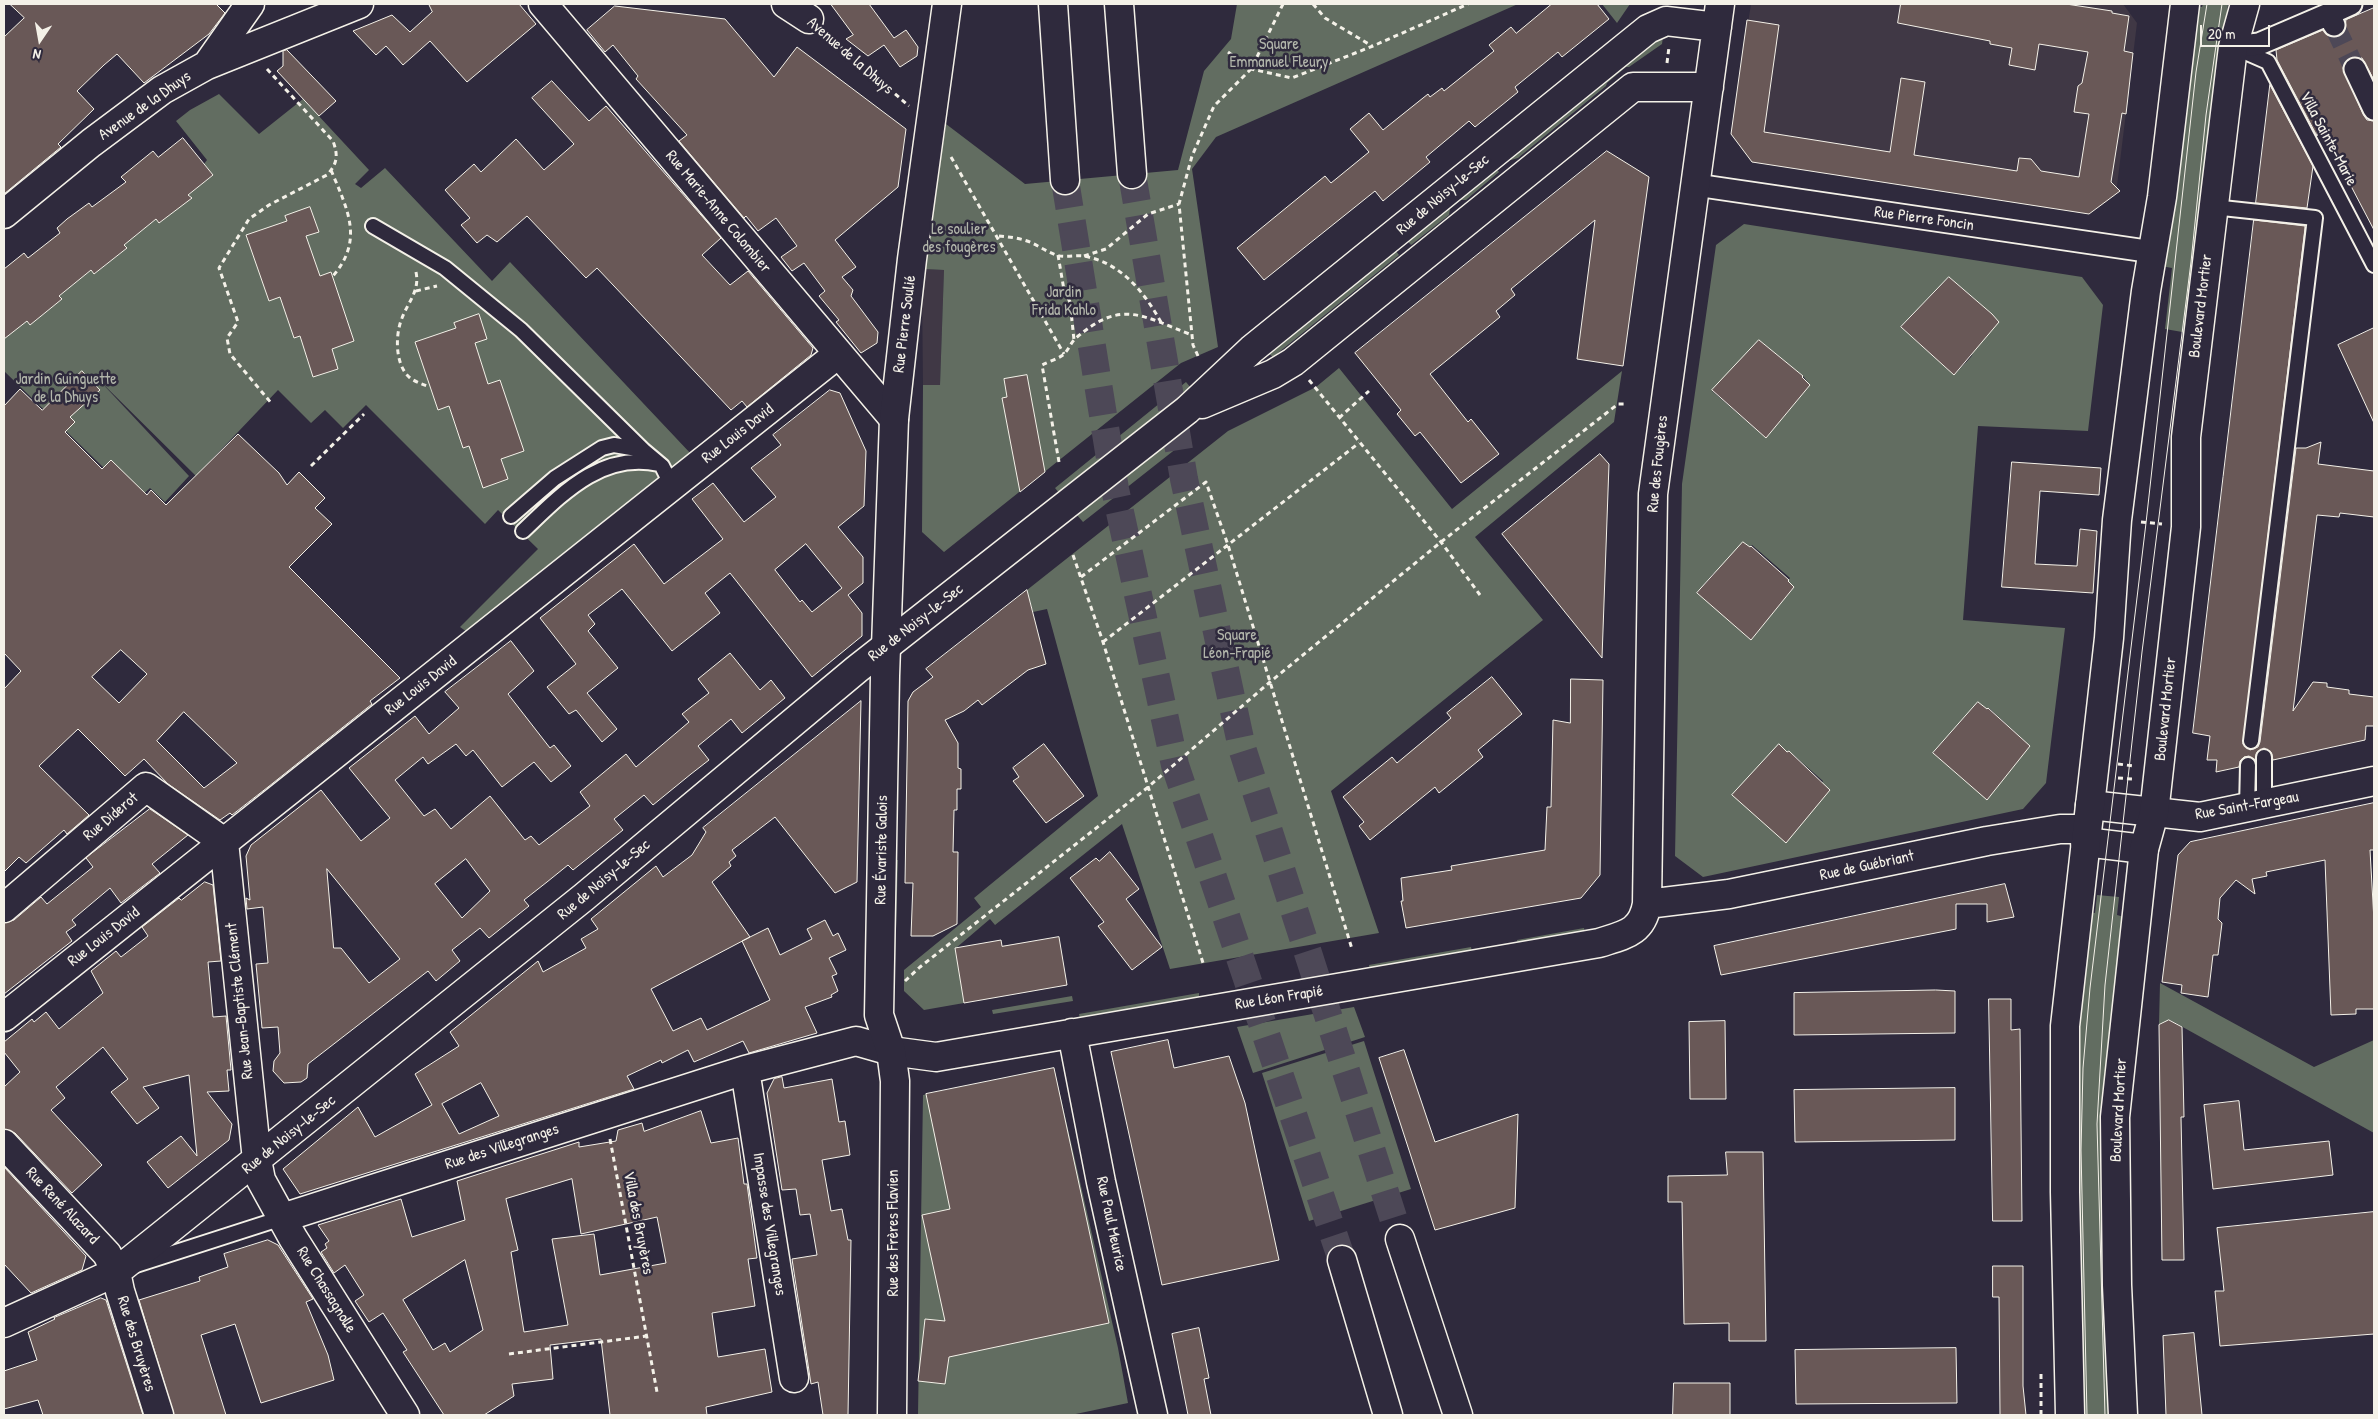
<!DOCTYPE html>
<html>
<head>
<meta charset="utf-8">
<style>
	body { margin:0 }
	#map { position:relative; width:2378px; height:1419px; overflow:hidden; background:#2f2a3d; font-family:"Patrick Hand",sans-serif }
	canvas { display:block }
	.frame { position:absolute; inset:0; border:5px solid #f4f1e8; pointer-events:none }
	.north { position:absolute; left:15px; top:15px; width:50px; height:50px; -webkit-text-stroke:4px #2f2a3d; paint-order:stroke; rotate:192deg; font-size:14px; font-weight:700; line-height:20px; text-align:center; color:#f4f1e8 }
	.north::after { content:''; display:block; margin:auto; width:18px; height:22px; background:#f4f1e8; clip-path:polygon(50% 0,100% 100%,50% 72%,0 100%) }
	.scale { position:absolute; left:2200px; top:25px; width:70px; height:22px; box-sizing:border-box; border:2px solid #f4f1e8; border-top:0; padding-left:6px; font-size:15px; line-height:18px; white-space:nowrap; color:#f4f1e8; -webkit-text-stroke:4px #2f2a3d; paint-order:stroke }
</style>
</head>
<body>
<div id="map">
<canvas width="2378" height="1419"></canvas>
<div class="frame"></div>
<div class="north">N</div>
<div class="scale">20 m</div>
</div>
<script>
const g = document.querySelector('canvas').getContext('2d');
g.lineJoin = 'round';
function fill(path, color) { g.fillStyle = color; g.fill(path, 'evenodd'); }
function trace(path, color, width, dash) { g.strokeStyle = color; g.lineWidth = width; g.lineCap = dash ? 'butt' : 'round'; g.setLineDash(dash || []); g.stroke(path); }
function label(font, color, halo, rows, align = 'center') {
  g.font = font + ' "Patrick Hand",sans-serif'; g.lineWidth = 5; g.setLineDash([]); g.textBaseline = 'middle'; g.strokeStyle = halo; g.fillStyle = color; for (const [text, x, y, turn = 0] of rows) {
    g.save(); g.translate(x, y); g.rotate((+turn || 0) * Math.PI / 180); g.textAlign = isNaN(turn) ? turn : align; if (halo) g.strokeText(text, 0, 0); g.fillText(text, 0, 0); g.restore();
  }
}
const built = new Path2D(`
	M1751,4H2123L2137,23L2116,194L2109,197V200L2089,214L1752,162L1731,134Z
	M924,269L944,270L940,385H923L922,287Z`);
const green = new Path2D(`
	M1237,4H1518L1216,137L1192,169L1218,347L1181,363L944,552L922,532L923,385H940L944,270L924,269L946,124L1025,184L1178,170L1204,71L1231,39Z
	M1602,4H1630L1617,23Z
	M2203,4H2228L2188,333L2165,329L2172,268L2161,266L2196,6L2202,7Z
	M1664,29L1662,44L1629,67H1626L1607,83L1606,86L1518,158L1511,160L1505,154Z
	M219,94L259,134L303,99L369,170L355,184L361,188L385,168L492,281L510,262L692,455L467,632L460,627L538,549L498,510L485,524L366,405L343,428L325,410L311,423L278,390L196,476L99,380L189,476L165,502L150,488L137,500L4,371V326L10,334L27,321L30,325L62,299L59,296L91,270L94,274L126,249L124,245L156,219L159,223L191,198L188,195L213,175L204,164L207,160L176,121L190,110Z
	M1493,165L1499,172L1466,200H1461L1450,209L1449,215L1411,245L1404,237Z
	M1744,224L2082,277L2103,305L2088,431L1978,426L1963,620L2065,628L2046,783L2023,809L1703,877L1675,856L1682,484L1716,245ZM1949,277L1992,314L1971,357L1954,375L1901,327ZM1759,340L1803,376L1810,385L1766,438L1712,391ZM1752,545L1790,578L1788,581L1794,587L1751,640L1734,625L1741,616L1715,608L1697,593L1713,574ZM1978,702L1987,709L1989,708L2030,746L1987,799L1933,753ZM1779,745L1787,752L1789,751L1823,781L1802,823L1786,842L1733,795Z
	M1392,246L1399,255L1273,357L1264,350Z
	M1339,368L1452,509L1622,371L1614,422L1475,537L1543,620L1331,791L1379,933L1170,969L1122,824L995,925L990,919L956,948L964,1003L924,1010L904,991V970L981,907L974,898L1098,796L1047,609L1033,612L1027,590L1228,431L1316,387Z
	M1186,382L1191,388L1060,494L1055,488Z
	M1185,429L1191,437L1083,522L1077,515Z
	M892,860H898L895,963H889Z
	M2097,895L2119,897L2117,915L2124,917L2112,1415H2080L2077,1045L2088,912L2095,913Z
	M1584,928L1585,934L1518,946L1517,940Z
	M1471,947L1472,953L1370,971L1369,965Z
	M2160,983L2314,1067L2374,1040V1133L2170,1020L2159,1025Z
	M1199,993V999L1080,1019L1079,1014Z
	M1072,996L1073,1001L993,1014L992,1010Z
	M1354,1007L1365,1037L1253,1073L1237,1027Z
	M1364,1041L1411,1189L1309,1221L1262,1073Z
	M1054,1068L1118,1348L1128,1403L1071,1415H918L923,1095Z`);
const building = new Path2D(`
	M10,4H216L225,13L209,34L144,83L117,54L104,65L77,91L94,109L58,144L61,147L4,194V37L24,18Z
	M429,4H519L536,24L467,82L430,41L403,65L386,46L376,55L353,31L392,15L410,32L432,12Z
	M831,4H869L894,38L906,30L918,47L917,56L900,67L884,45L868,56L846,39L853,35Z
	M1552,4H1597L1609,19L1562,57L1558,52L1515,87L1518,92L1475,127L1469,121L1426,157L1430,162L1383,201L1375,191L1264,280L1237,248L1325,176L1331,183L1369,152L1350,129L1369,113L1383,130L1428,94L1430,97L1442,88L1444,91L1494,51L1489,45L1511,27L1516,33Z
	M1901,4H2066L2112,11V13L2129,16L2124,51L2133,53L2126,114L2122,113L2111,182L2120,191L2089,214L1752,162L1731,134L1747,20L1779,25L1764,132L1890,152L1901,78L1925,82L1914,155L2017,171L2019,158L2031,159L2041,171L2079,177L2089,114L2074,112L2078,86L2082,83L2088,52L2039,44L2035,70L2009,65L2012,48L1990,44V41L1898,23Z
	M615,6L725,19L774,77L797,47L906,129L898,187L835,240L856,267L842,277L853,290L851,296L878,332L877,343L861,353L836,322L839,320L819,296L825,291L804,263L792,271L781,257L797,246L776,218L758,231L746,216L744,218L679,141L687,135L636,79L638,76L613,45L605,52L587,30Z
	M2374,8V80L2362,58L2356,57L2349,58L2344,62L2343,68L2363,114L2367,120L2374,121V230L2318,123L2317,136L2277,60L2276,50L2323,30L2327,35L2339,37L2344,32L2346,20Z
	M287,50L336,101L319,116L277,71L283,66V51Z
	M552,81L589,121L606,106L721,238L702,255L730,285L748,271L813,348L811,355L747,407L742,401L731,410L597,268L586,278L527,216L497,242L487,235L477,243L461,225L470,218L445,190L474,164L481,172L516,139L544,170L574,144L532,98Z
	M2270,85L2313,166L2307,208L2256,203Z
	M183,138L213,175L188,195L192,198L159,223L156,219L124,245L127,248L94,274L91,270L59,296L62,299L30,325L27,321L4,339V269L24,253L28,258L60,233L57,228L67,219L89,203L92,207L126,182L121,177L153,151L158,157Z
	M1607,151L1649,177L1623,366L1577,359L1595,220L1511,289L1515,295L1496,311L1500,317L1430,374L1468,422L1471,419L1499,454L1461,483L1420,432L1415,436L1397,414L1401,410L1355,353Z
	M310,207L319,232L306,236L320,276L331,272L354,341L332,349L338,369L313,377L300,336L294,338L280,297L269,301L246,235L287,221L285,216Z
	M2254,220L2305,226V228L2243,744L2250,750L2258,747L2260,742L2296,448H2306L2321,442L2318,464L2374,471V517L2340,513L2339,517L2317,515L2293,711L2313,682L2327,683V687L2349,690V694L2374,697V726H2366L2365,740L2273,760L2271,752L2264,748L2257,752L2255,760L2249,756L2244,757L2240,761L2239,767L2216,772L2217,760H2207L2210,736L2193,733Z
	M1949,277L1992,314L1999,322L1954,375L1901,327Z
	M479,314L487,339L475,343L488,384L500,380L524,451L501,459L508,479L483,488L469,446L463,448L449,406L438,410L415,342L456,328L454,323Z
	M2374,328V423L2338,345Z
	M1759,340L1803,376L1802,377L1810,385L1766,438L1712,390Z
	M82,371L100,390L70,417L75,422L65,432L102,469L111,460L147,495L151,490L166,505L238,434L279,473L287,485L299,472L325,498L315,508L332,524L289,567L400,678L370,701L372,704L268,787L232,815L230,813L220,820L168,784L144,759L125,776L78,729L39,766L89,815L67,834L64,830L26,863L19,857L4,872V689L21,671L4,653V406L20,389L42,410ZM121,650L147,674L119,703L92,677ZM184,712L237,763L204,788L157,741Z
	M1027,375L1045,472L1020,492L1002,398L1007,397L1004,379Z
	M830,390L840,393L866,451L864,506L838,527L863,557V583L848,595L862,613V636L812,677L730,573L705,593L720,613L672,651L622,589L588,615L595,624L588,631L618,668L587,693L617,729L602,742L576,710L569,714L547,687L576,664L540,618L634,544L664,584L723,539L692,499L713,483L744,522L776,497L751,468L781,445L773,435ZM806,544L842,588L812,612L802,600L800,602L775,570Z
	M1600,454L1609,464L1602,658L1502,534Z
	M2012,462L2101,468L2099,495L2040,491L2035,564L2077,566L2080,529L2097,531L2093,593L2002,587Z
	M1743,542L1750,547L1751,546L1789,580L1788,581L1794,587L1751,640L1697,593Z
	M1027,590L1046,664L1028,670L982,705L978,700L964,711L945,720L958,743V768L961,769V789H957V810H954L953,852H958L957,924L933,936H911L913,883H905L908,701L913,692L933,677L926,669Z
	M511,641L534,671L508,694L550,748L554,745L571,766L551,782L534,762L502,787L473,750L466,756L456,744L428,764L423,757L395,780L424,816L435,809L451,829L490,796L525,840L531,836L539,845L590,806L580,792L626,754L636,767L689,722L682,714L709,693L698,679L730,653L760,690L771,680L785,698L742,733L731,719L698,746L709,760L691,774L653,805L644,795L614,819L623,830L573,870L568,865L547,882L524,900L529,906L489,938L480,928L452,950L460,961L436,981L428,971L308,1064L307,1078L301,1082L284,1083L273,1071L274,1061L280,1053L278,1027L262,1028L256,964L268,963L263,907L247,909L246,898L250,900L246,856L251,845L321,790L361,841L390,818L349,768L415,716L429,734L459,708L445,692ZM466,859L490,891L462,918L435,884ZM327,869L400,959L369,983L341,948H334Z
	M1492,677L1522,714L1478,750L1483,757L1439,793L1435,787L1370,840L1359,826L1364,822L1343,797L1392,757L1397,763L1451,718L1447,713Z
	M1571,679L1603,680L1600,875L1581,898L1406,928L1401,901H1403L1401,878L1452,870L1451,866L1545,850L1547,807H1551L1553,720L1570,723Z
	M861,701L857,882L835,893L775,817L732,850L736,856L729,862L731,866L712,882L750,937L651,989L673,1031L701,1018L707,1030L770,1000L742,941L768,928L780,955L812,939L807,929L825,920L833,936L838,933L846,950L829,958L837,974L832,976L838,991L831,995L832,997L805,1007L817,1033L749,1053L743,1041L694,1062L688,1050L662,1063L661,1060L627,1076L634,1089L300,1194L283,1169L358,1107L375,1137L432,1105L415,1074L459,1046L450,1032L538,961L543,972L586,948L581,939L598,929L591,919L656,866L663,877L692,855L706,832L703,828ZM481,1083L499,1116L459,1134L442,1104Z
	M1978,702L1987,709L1988,708L2030,746L1987,800L1933,753Z
	M1044,744L1084,796L1046,823L1013,781L1019,777L1013,768Z
	M1779,744L1787,752L1789,751L1830,790L1786,843L1732,795Z
	M2374,803V850H2370L2374,921V1009H2356V1014L2331,1015L2325,860L2266,872L2267,876L2252,879L2255,894L2236,880L2220,898L2218,919L2222,923L2218,955H2213L2208,997L2181,993L2182,985L2162,982L2178,855L2190,842Z
	M150,809L188,835L152,864L160,873L121,903L110,888L72,920L76,925L66,932L72,941L4,994V923L14,920L41,897L47,904L93,867L86,858Z
	M1110,852L1139,889L1126,899L1162,947L1132,970L1098,926L1104,922L1070,878L1096,858L1099,861Z
	M205,882L213,885L221,961L208,962L213,1017L226,1016L231,1070H227L229,1091L207,1092L232,1124L229,1140L168,1188L147,1162L181,1136L197,1156L189,1075L143,1087L159,1108L137,1124L111,1092L128,1079L103,1047L56,1087L65,1098L51,1110L102,1165L72,1193L15,1133L4,1129V1087L20,1072L4,1052V1042L32,1019L34,1022L46,1012L59,1029L103,993L91,971L116,951L121,957L148,936L142,927L179,898L181,900Z
	M2005,884L2014,917L1987,922V904H1956V929L1721,975L1714,946Z
	M1059,937L1067,985L964,1003L955,948L1001,940L1002,946Z
	M1936,990L1955,991V1033L1794,1035V993Z
	M1989,999H2011V1030L2020,1029L2022,1221H1993Z
	M2169,1020L2182,1027L2184,1117H2181L2184,1260H2162L2159,1025Z
	M1725,1021L1726,1099H1690L1689,1022Z
	M1168,1040L1174,1068L1229,1056L1245,1103L1279,1260L1162,1285L1111,1052Z
	M1404,1050L1435,1142L1518,1114L1515,1208L1435,1230L1379,1058Z
	M1054,1068L1109,1323L949,1357L945,1384L918,1381L925,1319L945,1321L922,1215L950,1209L926,1094Z
	M782,1077L784,1088L832,1079L839,1122L845,1121L850,1155L822,1160L831,1211L842,1209L848,1240H851L848,1415H823L818,1382L811,1384L792,1259L817,1255L810,1214L800,1215L796,1189L782,1190L767,1093L774,1079Z
	M1955,1088V1140L1795,1142L1794,1090Z
	M2239,1101L2244,1150L2329,1141L2333,1175L2213,1189L2204,1105Z
	M701,1111L711,1143L738,1138L744,1184H747L757,1258L748,1259L755,1306L712,1313L718,1357L765,1349L772,1392L706,1407L707,1415H610L601,1339L550,1345L553,1379L512,1384L514,1396L484,1415H444L403,1352L407,1350L383,1313L369,1322L355,1301L364,1295L345,1265L334,1273L321,1252L327,1248L325,1244L329,1241L318,1225L401,1199L412,1237L465,1220L457,1181L579,1142V1147L616,1141L618,1130L642,1123L644,1131ZM572,1179L581,1234L657,1217L666,1263L600,1275L594,1234L552,1239L568,1325L524,1332L511,1252L518,1250L506,1199ZM465,1260L483,1330L450,1352L445,1343L433,1350L403,1300Z
	M1726,1152H1763L1766,1341H1729V1323L1684,1324L1682,1202H1668V1176L1727,1175Z
	M4,1167L86,1256L82,1270L31,1293L4,1264Z
	M2374,1212V1334L2220,1346L2215,1291H2224L2217,1228Z
	M268,1240L278,1245L313,1299L306,1302L328,1355L334,1380L261,1403L235,1324L201,1335L226,1415H174L139,1300L200,1281L199,1277L228,1267L224,1254Z
	M1993,1266H2023V1386L2026,1415H2000L1999,1297H1993Z
	M101,1298L106,1300L143,1415H43L38,1400L4,1409V1371L37,1360L28,1332L55,1319L54,1318Z
	M1199,1328L1209,1378L1204,1379L1211,1415H1188L1172,1334Z
	M2194,1333L2202,1415H2166L2163,1336Z
	M1956,1348L1957,1403L1796,1404L1795,1350Z
	M1674,1383H1730V1415H1673Z`);
const pedestrianTunnel = new Path2D(`
	M2334,25L2355,69`);
const trunkTunnel = new Path2D(`
	M1132,174L1184,479L1242,748L1400,1239
	M1065,180L1115,489L1175,765L1342,1260`);
const path = new Path2D(`
	M1313,4L1325,18L1372,46
	M827,35L909,106
	M1228,52L1251,69L1292,78L1373,46L1468,4
	M1667,63L1669,47
	M267,69L333,141C338,155 338,163 327,175L269,205L249,219L219,268L238,322L227,338L230,354L272,404
	M951,157L1064,354
	M331,170C347,209 365,240 332,277
	M999,236C1010,237 1021,238 1032,243C1040,247 1048,252 1056,255C1065,258 1075,255 1083,256C1121,262 1145,293 1162,324
	M1058,255L1064,290L1070,302L1074,340
	M1084,256L1106,249L1148,214L1179,204
	M416,272C420,291 408,302 402,318C395,335 395,364 409,377C415,382 422,384 430,387
	M416,291L437,286
	M1198,356L1193,345L1179,204L1192,156L1214,106L1251,69L1283,4
	M1309,380L1441,542L1480,595
	M1339,418L1369,391
	M1059,462L1042,365C1048,362 1057,359 1063,355C1068,351 1070,344 1075,339C1121,298 1142,316 1192,335
	M311,466L364,414
	M2141,522L2162,524
	M1073,555L1103,642L1203,963
	M1081,577L1206,482L1228,545L1352,949
	M1103,642L1359,443
	M2118,764L2134,766
	M2118,778L2132,779
	M905,981L920,967L1147,788L1270,682L1441,542L1618,404H1625
	M610,1139L657,1392
	M509,1354L647,1336
	M2041,1415V1373`);
const service = new Path2D(`
	M2236,48L2268,62L2374,265
	M2213,207L2315,218L2251,741
	M373,226L445,268L521,330L643,450
	M511,516L555,478L602,448L614,445L643,450L662,466L672,486
	M523,531C561,495 601,451 659,464
	M2264,804V757
	M2247,808L2248,765
	M136,1265L282,1218`);
const pedestrian = new Path2D(`
	M2334,25L2329,14L2351,4
	M2233,47L2259,44L2329,14
	M2355,69L2374,109
	M1696,185L2153,252`);
const minor = new Path2D(`
	M543,4L894,419
	M786,4L809,19
	M207,65L250,4
	M4,214L91,143L162,90L207,65L359,4
	M1202,404L1273,374L1293,362L1633,87H1709
	M2090,805L2200,817L2374,781
	M2085,842L2144,849
	M1647,904L1729,894L1987,841L2060,829H2087
	M4,908L146,787L224,842L257,1160L261,1180L293,1238L405,1415
	M4,1017L838,354
	M1072,1033L1101,1182L1153,1415
	M745,1070L794,1378
	M4,1144L107,1254L116,1272L120,1291L159,1415
	M282,1218L745,1070L856,1041L891,1051L936,1057L1599,943C1624,935 1642,933 1647,904L1653,494L1720,4
	M4,1323L116,1272L584,897L857,669L1187,410L1252,349L1648,29L1666,21L1717,27`);
const tertiary = new Path2D(`
	M892,1415L895,1081L891,1051L879,1015L885,676L894,419L912,259L947,4`);
const primary = new Path2D(`
	M2070,1415L2065,1192V1026L2109,638L2117,520L2146,291L2162,197L2185,4
	M2123,1415L2117,1285L2115,1117L2144,849L2154,813L2186,527V437L2233,47L2245,4`);
const trunk = new Path2D(`
	M1053,4L1065,180
	M1119,4L1132,174
	M1400,1239L1458,1415
	M1342,1260L1388,1415`);
const tram = new Path2D(`
	M2087,1415L2081,1150L2083,1068L2090,988L2146,523L2196,72L2207,4
	M2105,1415L2097,1124L2105,985L2142,652L2191,262L2206,115L2222,4`);
const parkNames = [
	["Square",1279,45],
	["Emmanuel Fleury",1279,63],
	["Le soulier",959,230],
	["des fougères",959,248],
	["Jardin",1064,293],
	["Frida Kahlo",1064,311],
	["Jardin Guinguette",66,380],
	["de la Dhuys",66,398],
	["Square",1237,636],
	["Léon-Frapié",1237,654]
];
const streetNames = [
	["Avenue de la Dhuys",850,56,41],
	["Avenue de la Dhuys",145,106,-35],
	["Villa Sainte-Marie",2328,139,62],
	["Rue de Noisy-le-Sec",1443,195,-40],
	["Rue Marie-Anne Colombier",718,212,50],
	["Rue Pierre Foncin",1924,219,8],
	["Boulevard Mortier",2201,306,-83],
	["Rue Pierre Soulié",905,324,-83],
	["Rue Louis David",738,434,-38],
	["Rue des Fougères",1658,464,-84],
	["Rue de Noisy-le-Sec",916,623,-38],
	["Rue Louis David",421,686,-38],
	["Boulevard Mortier",2166,709,-84],
	["Rue Saint-Fargeau",2247,806,-10],
	["Rue Diderot",111,817,-40],
	["Rue Évariste Galois",882,850,-89],
	["Rue de Guébriant",1867,866,-12],
	["Rue de Noisy-le-Sec",604,880,-40],
	["Rue Louis David",104,937,-38],
	["Rue Léon Frapié",1279,998,-9],
	["Rue Jean-Baptiste Clément",240,1001,-96],
	["Boulevard Mortier",2119,1110,-87],
	["Rue de Noisy-le-Sec",289,1135,-39],
	["Rue des Villegranges",502,1147,-18],
	["Rue René Alazard",62,1206,47],
	["Villa des Bruyères",638,1223,79],
	["Impasse des Villegranges",769,1224,81],
	["Rue Paul Meurice",1111,1224,78],
	["Rue des Frères Flavien",894,1233,-90],
	["Rue Chassagnolle",326,1290,58],
	["Rue des Bruyères",136,1344,73]
];
fill(built, '#403845');
fill(green, '#626d61');
fill(building, '#695857');
trace(building, '#f4f1e8', 1);
trace(pedestrianTunnel, '#4d4857', 21, [21, 11]);
trace(trunkTunnel, '#4d4857', 28, [28, 14]);
trace(service, '#f4f1e8', 18);
trace(pedestrian, '#f4f1e8', 25);
trace(minor, '#f4f1e8', 31);
trace(tertiary, '#f4f1e8', 31);
trace(primary, '#f4f1e8', 31);
trace(trunk, '#f4f1e8', 31);
trace(path, '#f4f1e8', 3, [5, 4]);
trace(service, '#2f2a3d', 14);
trace(pedestrian, '#2f2a3d', 21);
trace(minor, '#2f2a3d', 28);
trace(tertiary, '#2f2a3d', 28);
trace(primary, '#2f2a3d', 28);
trace(trunk, '#2f2a3d', 28);
trace(tram, '#f4f1e8', 1);
label('16px', '#b2b6ab', '#2f2a3d', parkNames);
label('16px', '#f4f1e8', '#2f2a3d', streetNames);
</script>
</body>
</html>
